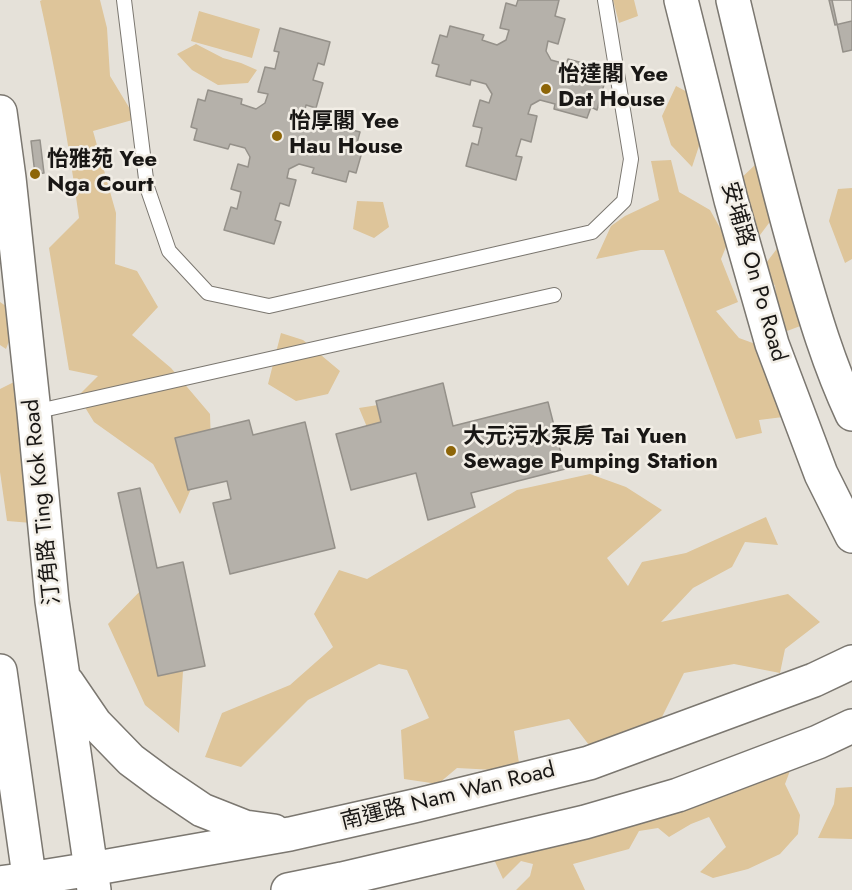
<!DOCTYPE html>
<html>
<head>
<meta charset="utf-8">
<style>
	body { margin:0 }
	canvas { display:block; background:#e5e1d9 }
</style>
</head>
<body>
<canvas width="852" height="890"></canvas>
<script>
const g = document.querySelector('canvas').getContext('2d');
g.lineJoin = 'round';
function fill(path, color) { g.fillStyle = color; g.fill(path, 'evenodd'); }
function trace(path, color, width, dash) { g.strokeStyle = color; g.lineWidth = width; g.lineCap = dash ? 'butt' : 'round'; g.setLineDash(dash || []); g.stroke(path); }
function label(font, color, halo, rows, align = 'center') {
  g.font = font + ' Jost,"Noto Sans TC",sans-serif'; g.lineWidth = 5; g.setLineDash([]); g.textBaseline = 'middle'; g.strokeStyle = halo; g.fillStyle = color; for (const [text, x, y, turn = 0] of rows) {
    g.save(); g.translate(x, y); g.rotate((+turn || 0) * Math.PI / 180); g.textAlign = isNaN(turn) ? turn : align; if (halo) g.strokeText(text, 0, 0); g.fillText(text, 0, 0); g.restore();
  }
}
const green = new Path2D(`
	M42,0H100L107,28L110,76L136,119L93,131L116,213L115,264L137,271L158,307L132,335L171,368L210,414L211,443L180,514L153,464L94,422L78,396L98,376L69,370L49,248L79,218C69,145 56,73 40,1Z
	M613,0H634L638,16L619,23Z
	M199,11L260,29L252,58L191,41Z
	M196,44L223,58L241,63L257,70L248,83L218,85L192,70L177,54Z
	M676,86L693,95L704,131L692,167L671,145L662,116Z
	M671,160L679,192L710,210L728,242L721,259L738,302L716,311L739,338L761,346L783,417L759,420L762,433L736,439L664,250H641L596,259L611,226L625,216L659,200L651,161Z
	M756,164L778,211L760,235L746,216L737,182Z
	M852,188V259L845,263L829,221L838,189Z
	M357,201L383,202L389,227L374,238L353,229Z
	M779,246L803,325L787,331L778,315L775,286L763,267Z
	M0,302L19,315L6,349L0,345Z
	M281,333L303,340L340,371L328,394L296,401L268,384Z
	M20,379L32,523L7,521L0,472V389Z
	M397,402L372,439L359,408Z
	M590,474L626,487L662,510L607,558L628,586L642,562L686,553L766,517L778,545L745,542L732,567L693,588L661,622L788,594L820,622L785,649L780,673L734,664L684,673L660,721L589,745L569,719L514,731L519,763L495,770L457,768L438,784L404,779L401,730L429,718L407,670L379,664L308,700L241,767L205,757L222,713L290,685L333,647L314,614L339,570L367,579L517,490Z
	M147,584L183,671L179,733L145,705L108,624Z
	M794,760L785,784L800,815L798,834L780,854L748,869L713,878L700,872L726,847L709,817L691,824L669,837L658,828L639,831L629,849L573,864L585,890H516L530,876L533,864L521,861L503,879L491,853Z
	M852,787V839L818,838L834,804L836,788Z`);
const building = new Path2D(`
	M518,0H559L555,16L565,19L558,44L548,41L546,51L551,60L566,64L568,59L601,68L598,79L605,81L597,110L591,107L587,118L554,109L555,104L540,100L531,105L528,114L537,116L531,142L521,139L516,156L522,157L516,180L466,166L472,143L478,145L482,128L473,126L480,100L489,103L492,94L486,84L471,80L470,85L436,76L439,65L432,63L440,35L447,37L450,26L484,35L482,40L497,45L506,40L509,30L500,28L506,3L516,6Z
	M829,0H852V21L835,25Z
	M832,0H852V50L843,52Z
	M280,28L330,42L324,65L318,63L313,80L323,83L316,108L306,105L304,114L309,124L325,128L326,123L360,132L357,143L364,145L356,173L349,171L346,182L312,173L314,168L299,164L289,169L287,178L296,180L289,206L280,203L275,220L281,222L274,244L224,230L231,207L237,209L241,192L231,189L238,164L248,167L250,157L245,148L230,144L228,149L194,140L197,129L191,127L198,99L205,101L208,90L242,99L241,104L256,109L265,103L268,94L258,92L265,67L275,69L279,52L274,51Z
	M40,140L44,173L35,174L31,141Z
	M443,383L453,426L548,402L565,469L471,493L475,507L428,520L416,473L351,490L336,434L381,422L376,401Z
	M249,420L253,435L305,422L335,548L230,574L213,503L231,499L227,481L188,490L175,438Z
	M140,488L157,568L183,562L205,666L158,676L118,493Z`);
const service = new Path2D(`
	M124,0L147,187L169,251L208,293L269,306L592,232L624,201L631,159L605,0
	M34,412L554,295`);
const tertiary = new Path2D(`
	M681,0L731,200L772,344L821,474L852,536
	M733,0C754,88 774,176 799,262C814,314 829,365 852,414
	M0,883L29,879`);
const secondary = new Path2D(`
	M0,112L9,178L34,412L52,601L94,890
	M0,671L31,890
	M67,682L95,723L131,760L162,783L202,810L245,827L274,831
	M29,879L91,869L290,834L414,806L589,763L814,680L852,662
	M288,890L342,879L585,822L678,795L818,742L852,726`);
const markers = [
	[546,89,6,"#8d6508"],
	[277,136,6,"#8d6508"],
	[35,174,6,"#8d6508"],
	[451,451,6,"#8d6508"]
];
const poiNames = [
	["怡達閣 Yee",558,76],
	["Dat House",558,101],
	["怡厚閣 Yee",289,123],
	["Hau House",289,148],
	["怡雅苑 Yee",47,161],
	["Nga Court",47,186],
	["大元污水泵房 Tai Yuen",463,438],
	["Sewage Pumping Station",463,463]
];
const streetNames = [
	["安埔路 On Po Road",753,272,74],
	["汀角路 Ting Kok Road",43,502,-96],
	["南運路 Nam Wan Road",448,797,-14]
];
fill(green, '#dec59a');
fill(building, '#b5b1aa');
trace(building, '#95918a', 1.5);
trace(service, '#7b7770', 16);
trace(tertiary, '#7b7770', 36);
trace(secondary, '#7b7770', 36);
trace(service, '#fff', 14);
trace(tertiary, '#fff', 33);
trace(secondary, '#fff', 33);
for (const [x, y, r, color] of markers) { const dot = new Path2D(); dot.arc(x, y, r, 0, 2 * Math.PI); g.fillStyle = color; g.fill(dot); trace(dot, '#f2eee6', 2); }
label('bold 22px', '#191715', '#f2eee6', poiNames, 'left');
label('22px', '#191715', '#f2eee6', streetNames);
</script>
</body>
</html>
